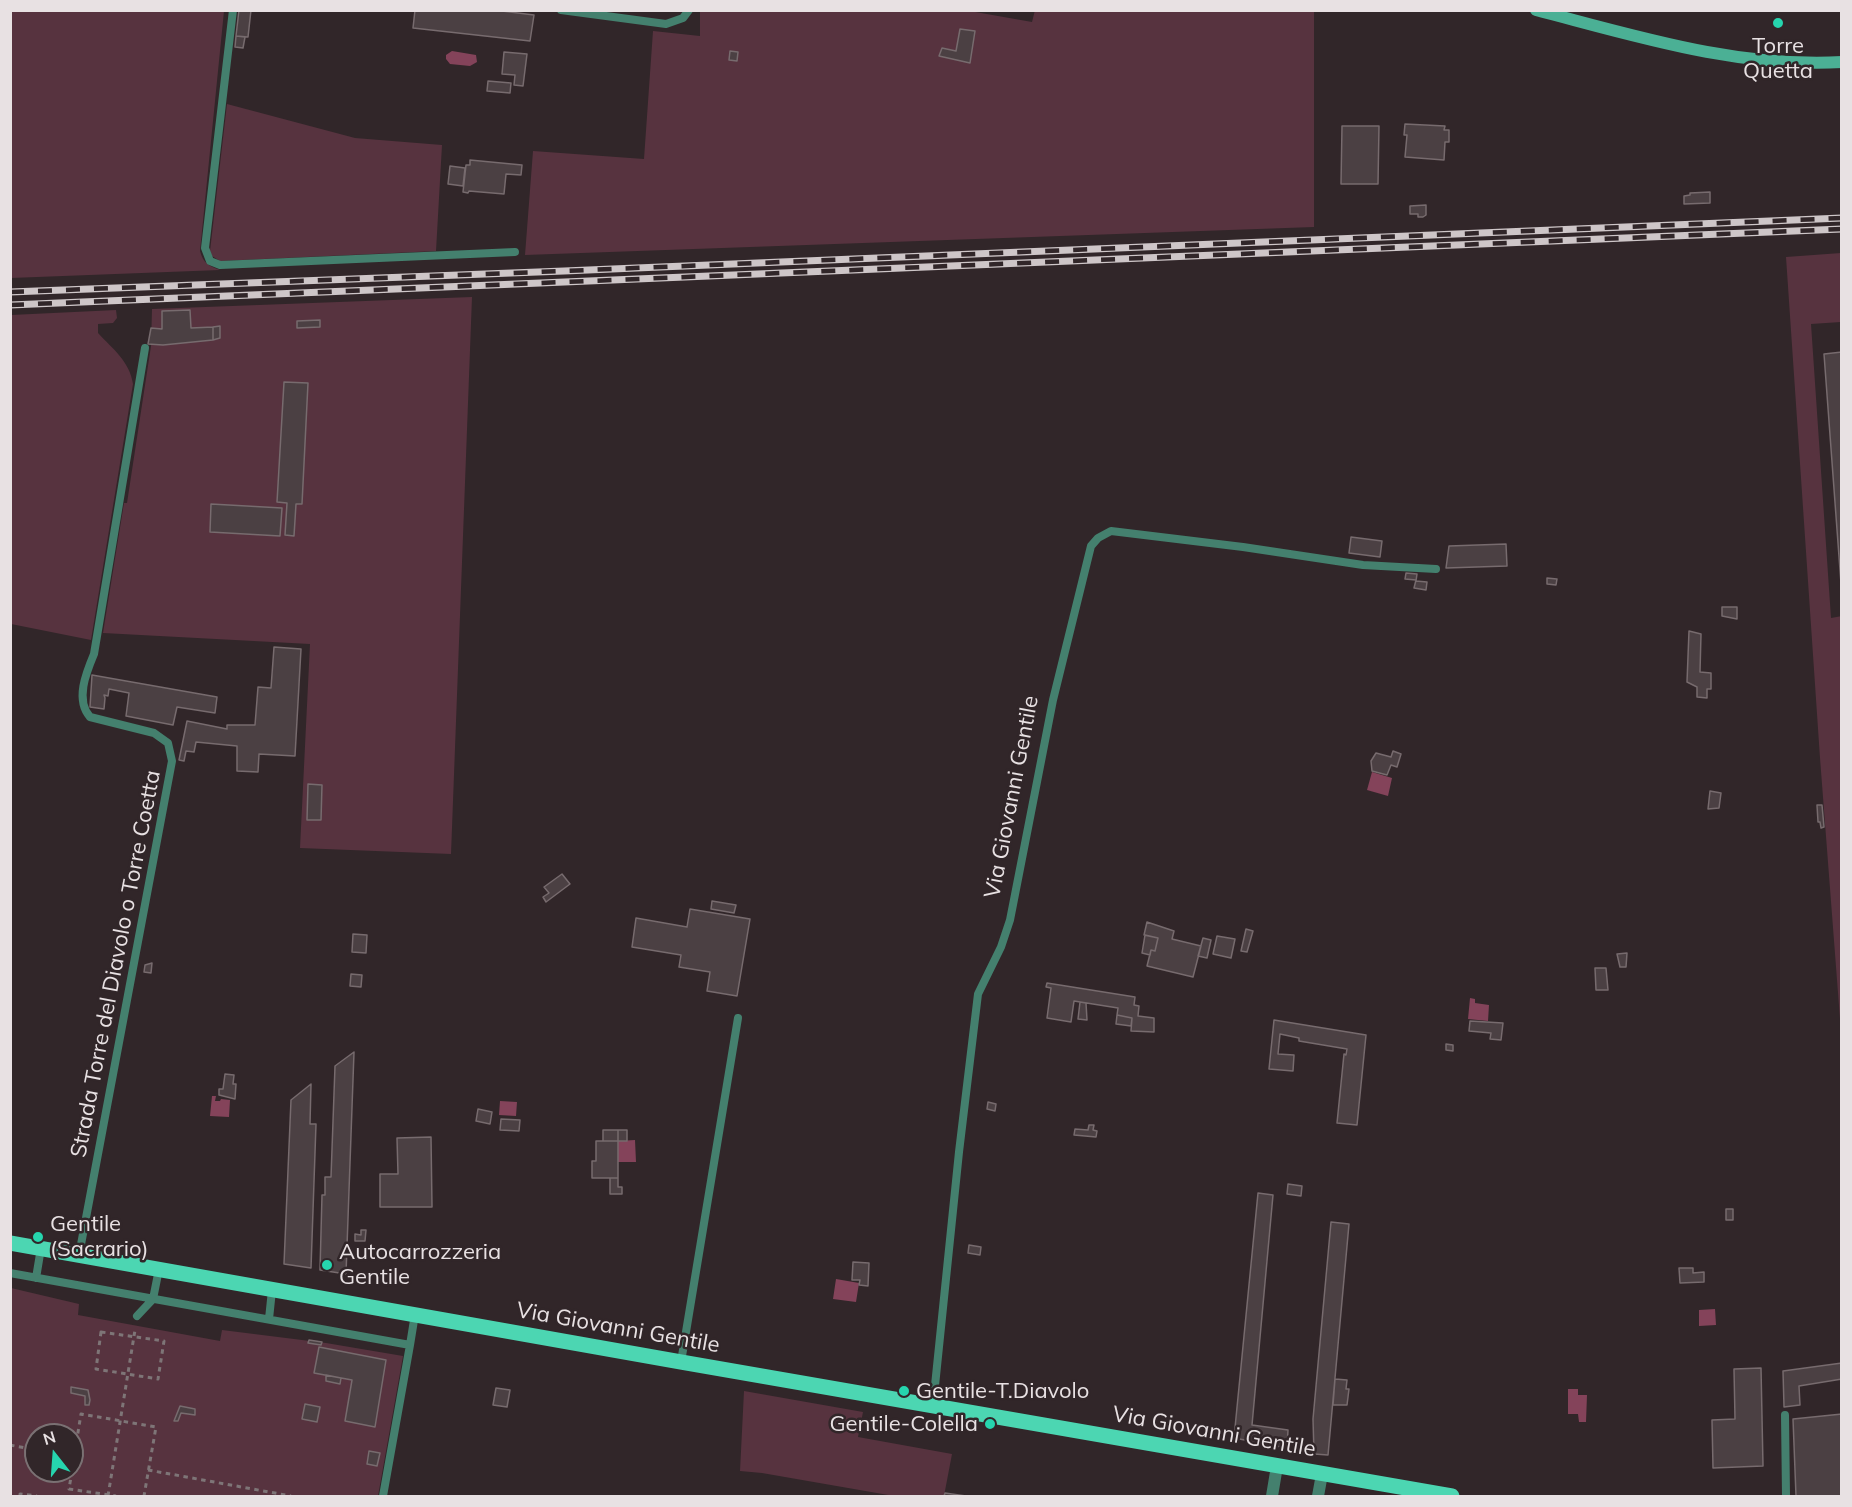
<!DOCTYPE html>
<html>
<head>
<meta charset="utf-8">
<style>
	body { margin:0 }
	#map { position:relative; width:1852px; height:1507px; overflow:hidden; background:#312629; font-family:Mulish,sans-serif }
	canvas { display:block }
	.frame { position:absolute; inset:0; border:12px solid #e8e1e3; pointer-events:none }
	.north { position:absolute; left:24px; top:1423px; width:60px; height:60px; box-sizing:border-box; background:#312629; border:2px solid #7a7173; border-radius:50%; rotate:343deg; font-size:16px; font-weight:700; line-height:24px; text-align:center; color:#e8e1e3 }
	.north::after { content:''; display:block; margin:auto; width:21px; height:27px; background:#26d5ae; clip-path:polygon(50% 0,100% 100%,50% 72%,0 100%) }
</style>
</head>
<body>
<div id="map">
<canvas width="1852" height="1507"></canvas>
<div class="frame"></div>
<div class="north">N</div>
</div>
<script>
const g = document.querySelector('canvas').getContext('2d');
g.lineJoin = 'round';
function fill(path, color) { g.fillStyle = color; g.fill(path, 'evenodd'); }
function trace(path, color, width, dash) { g.strokeStyle = color; g.lineWidth = width; g.lineCap = dash ? 'butt' : 'round'; g.setLineDash(dash || []); g.stroke(path); }
function label(font, color, halo, rows, align = 'center') {
  g.font = font + ' Mulish,sans-serif'; g.lineWidth = 5; g.setLineDash([]); g.textBaseline = 'middle'; g.strokeStyle = halo; g.fillStyle = color; for (const [text, x, y, turn = 0] of rows) {
    g.save(); g.translate(x, y); g.rotate((+turn || 0) * Math.PI / 180); g.textAlign = isNaN(turn) ? turn : align; if (halo) g.strokeText(text, 0, 0); g.fillText(text, 0, 0); g.restore();
  }
}
const green = new Path2D(`
	M964,10L1032,22L1035,10L1314,11V227L525,255L533,151L644,159L653,31L700,36V11Z
	M10,11H224L200,251C203,263 209,266 220,270L11,278Z
	M227,104L355,138L442,145L436,251L220,261L212,256L210,251Z
	M1841,253V322L1811,324L1831,618L1842,616L1841,1032L1820,758L1786,257Z
	M472,297L451,854L300,848L310,644L103,633L124,503H127L151,346L152,309Z
	M116,310L117,318L113,323L98,324V333C113,349 130,362 133,384L91,640L11,624V315Z
	M11,1288L79,1304L78,1315L220,1341L222,1330L326,1343L403,1356L378,1496H11ZM36,1435H72V1471H36Z
	M744,1391L863,1412L858,1437L952,1454L944,1496H894L762,1473L740,1471Z`);
const water = new Path2D(`
	M452,51L476,55L477,62L470,66L450,64L446,59V55Z
	M1372,772L1392,778L1388,796L1367,790Z
	M1470,998L1475,999V1003L1489,1005L1488,1021L1468,1019Z
	M212,1096H216L215,1101H220L221,1099L230,1100L229,1117L210,1116Z
	M500,1101L517,1102L516,1116L499,1115Z
	M635,1140L636,1162H618V1141Z
	M836,1279L859,1283L856,1302L833,1299Z
	M1715,1309L1716,1325L1699,1326V1310Z
	M1568,1389H1578V1395H1587L1586,1422H1579L1578,1414H1568Z`);
const building = new Path2D(`
	M239,10H251L248,37L236,36Z
	M415,10H494L534,15L530,41L413,28Z
	M960,29L975,31L970,63L939,56L942,48L956,51Z
	M236,36L245,37L243,48L235,47Z
	M730,51L738,52L737,61L729,60Z
	M504,52L527,54L523,86L514,85L515,75L502,74Z
	M488,81L511,83L510,93L487,91Z
	M1405,124L1445,126L1444,130H1449V142H1445L1444,160L1405,157L1407,135H1404Z
	M1342,126H1379L1378,184H1341Z
	M470,160L522,165L521,175L506,174L504,194L469,191L468,193L463,192L466,165H470Z
	M450,166L465,168L463,186L448,184Z
	M1710,192V203L1684,204V196L1690,195V193Z
	M1426,205V215L1423,217H1418V214H1410V206Z
	M190,310L191,328L213,327V340L163,345L148,344L151,328L162,329V311Z
	M320,320V327L297,328V321Z
	M220,326V338L213,340V327Z
	M1842,352V597L1824,354Z
	M284,382L308,383L302,504H296L294,536L285,535L287,503L277,502Z
	M211,504L282,508L280,536L210,532Z
	M1351,537L1382,541L1380,557L1349,553Z
	M1506,544L1507,566L1446,568L1449,546Z
	M1406,573L1417,574L1416,581L1427,582L1426,590L1414,588L1416,580L1405,579Z
	M1547,578L1557,579L1556,585L1547,584Z
	M1722,607H1737V619L1722,616Z
	M1689,631L1701,634L1700,672L1711,673V689H1707V698L1697,697V687L1687,682Z
	M274,647L301,649L295,756L259,754L258,772L237,771V746L196,742L194,752L186,751L184,761L179,760L187,721L227,729V725H255L258,687L271,688Z
	M92,675L217,697L215,713L177,707L173,725L126,716L129,693L109,689L108,696L104,695L105,698L104,709L90,707Z
	M1393,751L1401,754L1397,767L1391,765L1387,775L1372,771L1371,761L1376,753L1391,757Z
	M308,784L322,785L321,820H307Z
	M1710,791L1721,793L1719,808L1708,809Z
	M1817,805H1822L1824,827L1821,828L1820,822H1818Z
	M562,874L570,884L546,902L543,897L549,893L544,887Z
	M712,901L736,905L734,913L711,909Z
	M690,909L750,919L737,996L707,991L710,972L679,967L681,955L632,947L636,918L687,927Z
	M1147,922L1174,931L1172,939L1201,946L1193,977L1147,966L1151,950L1155,951L1158,938L1144,935Z
	M1246,929L1253,931L1247,952L1241,951Z
	M353,934L367,935L366,953L352,952Z
	M1145,935L1158,938L1155,951L1151,950L1150,955L1142,953Z
	M1217,936L1235,939L1231,958L1213,954Z
	M1203,938L1211,940L1207,958L1198,956Z
	M1627,953L1626,967H1620L1617,954Z
	M152,963L151,973L144,972L145,965Z
	M1595,968H1606L1608,990H1596Z
	M351,974L362,975L361,987L350,986Z
	M1047,983L1135,997L1134,1005L1139,1006L1138,1016L1154,1018V1032L1131,1031L1132,1018L1117,1015L1118,1008L1074,1001L1071,1022L1047,1018L1051,988L1046,987Z
	M1080,1002L1086,1003L1087,1020L1078,1019Z
	M1117,1015L1132,1018L1131,1026L1116,1024Z
	M1274,1020L1366,1035L1357,1125L1337,1123L1344,1054L1346,1055L1347,1049L1299,1041V1038L1280,1034L1278,1054L1294,1055L1293,1071L1269,1069Z
	M1470,1021L1503,1023L1501,1040L1490,1039L1491,1033L1469,1031Z
	M1446,1044L1453,1045V1051L1446,1050Z
	M354,1052L346,1274L320,1270L322,1195H325V1177H331L335,1066Z
	M225,1074L234,1075L233,1084H236L235,1099L219,1095V1089H223Z
	M311,1084L310,1124H316L311,1268L284,1264L291,1100Z
	M988,1102L996,1104L995,1111L987,1109Z
	M478,1109L492,1112L490,1124L476,1121Z
	M501,1119L520,1120L519,1131L500,1130Z
	M1089,1125H1094L1093,1130L1097,1131L1096,1137L1074,1135L1075,1129L1088,1130Z
	M603,1130H618V1141H603Z
	M618,1130H627V1141H618Z
	M431,1137L432,1207H380V1174H398L397,1138Z
	M596,1141H618V1178H592V1161H596Z
	M610,1178H618V1187H622V1194H610Z
	M1288,1184L1302,1186L1301,1196L1287,1194Z
	M1258,1193L1273,1195L1252,1425L1288,1430L1287,1448L1234,1438Z
	M1726,1209H1733V1220H1726Z
	M1331,1222L1349,1224L1328,1455L1314,1454L1313,1419Z
	M361,1230H366L365,1241H355V1234L361,1235Z
	M969,1245L981,1247L980,1255L968,1253Z
	M853,1262L869,1263L868,1286L859,1285L860,1280H852Z
	M1679,1268H1693V1273L1704,1272V1282L1680,1283Z
	M309,1340L322,1342L321,1345L308,1343Z
	M319,1347L386,1360L375,1427L345,1421L352,1380L314,1373Z
	M1842,1363V1379L1799,1386L1800,1405L1784,1407L1783,1371Z
	M1761,1368L1763,1466L1713,1468L1712,1420L1735,1419L1734,1369Z
	M326,1375L341,1378L340,1384L326,1381Z
	M1335,1379L1347,1380L1346,1389H1349L1347,1405H1333Z
	M71,1387L88,1390L90,1400L89,1405H85V1396L71,1393Z
	M496,1388L510,1390L507,1407L493,1405Z
	M305,1404L320,1407L317,1422L302,1419Z
	M180,1406L195,1409V1415L181,1413L178,1421H174Z
	M1842,1414V1496H1796L1793,1419Z
	M369,1451L380,1453L377,1466L367,1464Z
	M945,1493L966,1496H944Z`);
const path = new Path2D(`
	M101,1332L164,1341L158,1379L96,1369Z
	M10,1445L36,1450
	M72,1469L81,1414L156,1427L144,1496
	M148,1470L291,1496
	M72,1471L69,1489L116,1496
	M20,1496V1494L37,1496
	M108,1496L135,1330`);
const service = new Path2D(`
	M233,10L205,248L210,261L220,265L515,252
	M561,10L666,24L683,18L689,10
	M79,1255L172,761L168,743L154,733L90,717C75,700 86,673 94,654L145,348
	M10,1273L410,1345L415,1314
	M36,1278L41,1248
	M137,1316L153,1299L159,1269
	M269,1319L272,1290
	M681,1362L738,1018
	M933,1405L959,1152L978,994L1001,947L1010,920L1053,700L1091,546L1098,538L1111,531L1243,547L1363,565L1436,569
	M1785,1415L1786,1496
	M383,1496L410,1345`);
const minor = new Path2D(`
	M1272,1496L1277,1466
	M1318,1496L1322,1474`);
const secondary = new Path2D(`
	M1536,10C1636,36 1737,68 1842,62`);
const primary = new Path2D(`
	M10,1243L681,1362L1452,1496`);
const rail = new Path2D(`
	M10,292L564,271L1842,218
	M10,305L1842,229`);
const markers = [
	[1778,23,6,"#26d5ae"],
	[38,1237,6,"#26d5ae"],
	[327,1265,6,"#26d5ae"],
	[904,1391,6,"#26d5ae"],
	[990,1424,6,"#26d5ae"]
];
const poiNames = [
	["Torre",1778,46,"center"],
	["Quetta",1778,71,"center"],
	["Gentile",50,1224],
	["(Sacrario)",50,1249],
	["Autocarrozzeria",339,1252],
	["Gentile",339,1277],
	["Gentile-T.Diavolo",916,1391],
	["Gentile-Colella",978,1424,"right"]
];
const streetNames = [
	["Via Giovanni Gentile",1012,797,-79],
	["Strada Torre del Diavolo o Torre Coetta",116,964,-79],
	["Via Giovanni Gentile",618,1328,10],
	["Via Giovanni Gentile",1214,1432,10]
];
fill(green, '#57333f');
fill(water, '#84435a');
fill(building, '#4b4043');
trace(building, '#776b6e', 1.5);
trace(path, '#7e7577', 3, [4.5, 4.5]);
trace(service, '#44806e', 8);
trace(minor, '#44806e', 12);
trace(secondary, '#4bb095', 12);
trace(primary, '#4cd6b2', 15);
trace(rail, '#cec6c8', 7);
trace(rail, '#312629', 4.5, [14]);
for (const [x, y, r, color] of markers) { const dot = new Path2D(); dot.arc(x, y, r, 0, 2 * Math.PI); g.fillStyle = color; g.fill(dot); trace(dot, '#312629', 2); }
label('22px', '#e8e1e3', '#312629', poiNames, 'left');
label('22px', '#e8e1e3', '#312629', streetNames);
</script>
</body>
</html>
